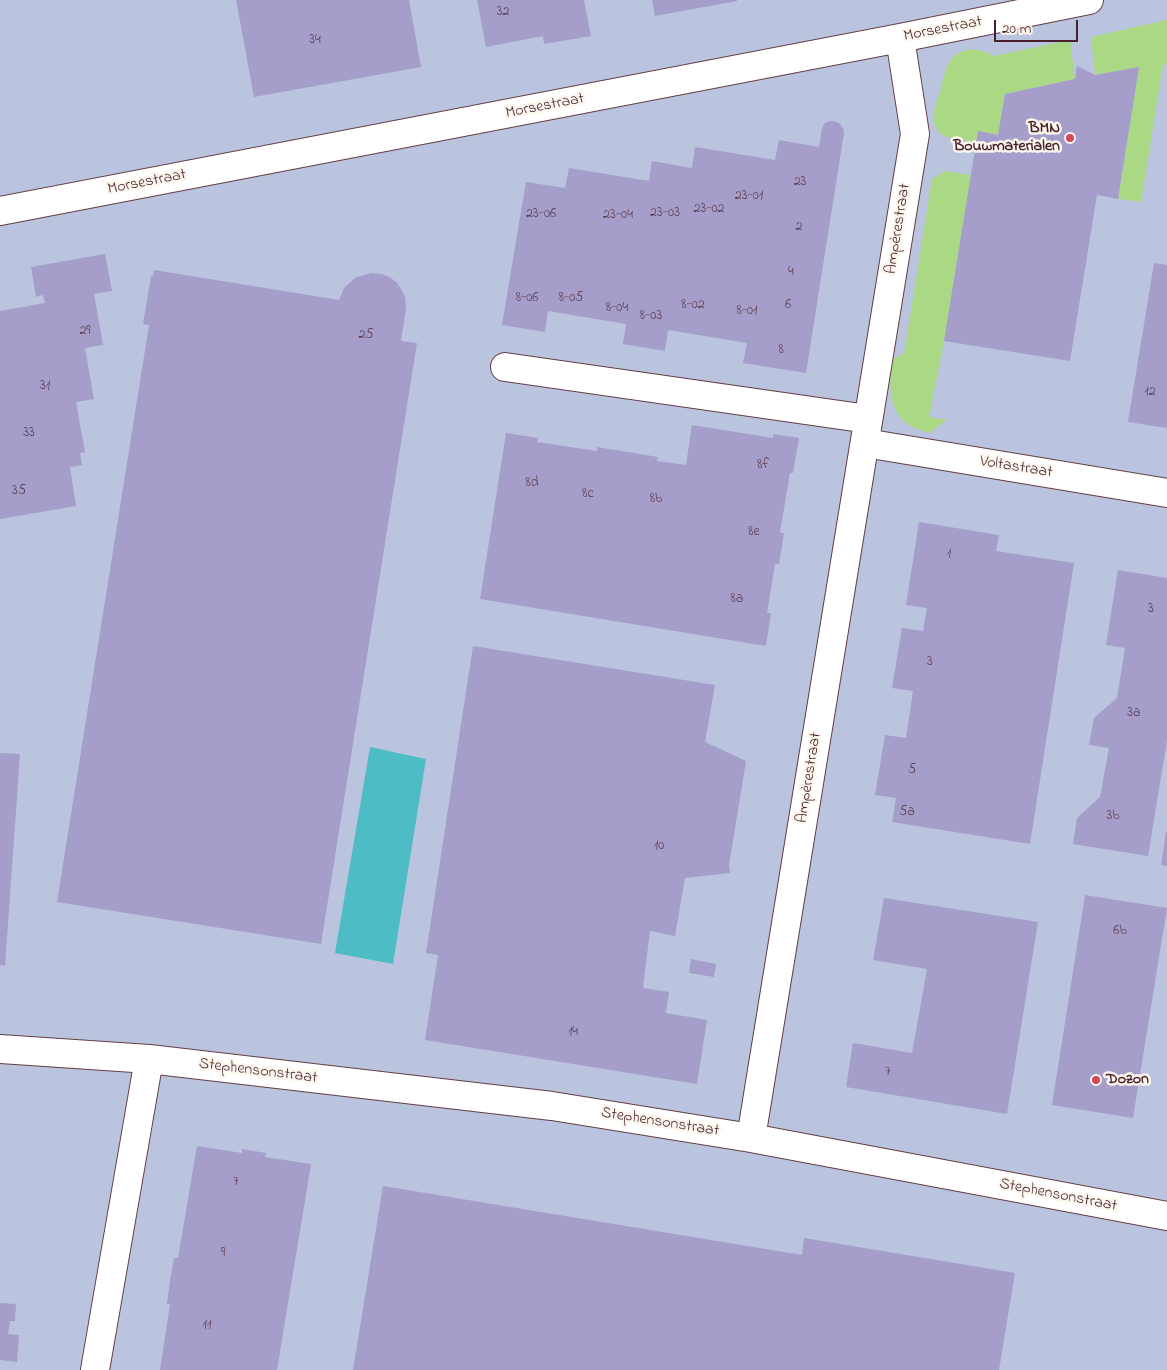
<!DOCTYPE html>
<html>
<head>
<meta charset="utf-8">
<style>
	body { margin:0 }
	#map { position:relative; width:1167px; height:1370px; overflow:hidden; background:#f4edd7; font-family:"Indie Flower",sans-serif }
	canvas { display:block }
	.scale { position:absolute; left:994px; top:20px; width:84px; height:22px; box-sizing:border-box; border:2px solid #4a1f2b; border-top:0; padding-left:6px; font-size:15px; line-height:18px; white-space:nowrap; color:#4a1f2b; -webkit-text-stroke:4px #fbf7ec; paint-order:stroke }
</style>
</head>
<body>
<div id="map">
<canvas width="1167" height="1370"></canvas>
<div class="scale">20 m</div>
</div>
<script>
const g = document.querySelector('canvas').getContext('2d');
g.lineJoin = 'round';
function fill(path, color) { g.fillStyle = color; g.fill(path, 'evenodd'); }
function trace(path, color, width, dash) { g.strokeStyle = color; g.lineWidth = width; g.lineCap = dash ? 'butt' : 'round'; g.setLineDash(dash || []); g.stroke(path); }
function label(font, color, halo, rows, align = 'center') {
  g.font = font + ' "Indie Flower",sans-serif'; g.lineWidth = 5; g.setLineDash([]); g.textBaseline = 'middle'; g.strokeStyle = halo; g.fillStyle = color; for (const [text, x, y, turn = 0] of rows) {
    g.save(); g.translate(x, y); g.rotate((+turn || 0) * Math.PI / 180); g.textAlign = isNaN(turn) ? turn : align; if (halo) g.strokeText(text, 0, 0); g.fillText(text, 0, 0); g.restore();
  }
}
const industrial = new Path2D(`
	M0,0H1167V1370H0Z`);
const green = new Path2D(`
	M1167,20V64L1163,65L1141,202L1118,199L1139,67L1095,75L1091,37Z
	M1070,40L1075,79L1005,94L998,135L978,131L976,142C965,140 947,140 939,132C928,120 937,101 941,88C942,82 944,75 946,69C954,47 975,45 994,56Z
	M945,171L971,175L944,341L929,417L947,420L929,433C923,431 916,429 910,426C887,411 889,383 893,359L904,354L932,179Z`);
const water = new Path2D(`
	M370,747L426,759L393,964L335,953Z`);
const building = new Path2D(`
	M236,0H409L421,67L254,97Z
	M477,0H584L591,36L544,44L543,36L486,47Z
	M652,0H737V1L655,16Z
	M1077,66L1095,75L1139,67L1118,199L1097,195L1070,361L944,341L978,131L998,135L1005,94L1075,79Z
	M829,121H834L839,123L843,128L844,133L806,373L743,363L747,343L668,330L665,351L623,344L626,324L548,311L545,332L502,325L526,182L565,188L569,168L649,181L652,161L692,168L695,147L775,160L779,140L819,147L822,129L824,124Z
	M105,254L112,291L94,294L103,345L85,348L94,399L76,402L85,452L80,453L82,465L70,467L76,506L0,519V311L45,303L43,295L36,297L31,267Z
	M1154,263L1167,265V428L1128,422Z
	M154,270L339,300L344,288L355,278L371,273L382,274L391,278L397,283L401,289L405,297L406,309L401,341L417,343L321,944L57,902L149,325L143,324L151,276H153Z
	M692,425L773,438V434L799,438L793,473H790L780,533H784L779,564H775L767,613H771L766,646L480,599L506,433L538,438L537,442L597,451V447L658,457L657,461L686,465Z
	M919,522L999,535L996,551L1074,563L1030,844L892,822L896,798L875,795L885,735L906,738L913,691L892,688L902,628L923,631L927,608L906,605Z
	M1118,570L1167,578V741L1148,856L1073,844L1077,818L1100,797L1109,748L1089,745L1094,718L1117,698L1125,648L1106,645Z
	M473,646L715,685L705,742L746,761L729,865L730,873L685,878L675,936L650,931L643,988L669,992L666,1013L707,1020L697,1084L425,1040L438,955L426,953Z
	M0,753L20,754L5,966L0,965Z
	M1166,832H1167V866L1161,865Z
	M1085,895L1167,908L1133,1118L1052,1105Z
	M884,898L1038,922L1007,1114L846,1087L853,1043L912,1053L927,969L873,960Z
	M691,959L716,964L714,977L689,973Z
	M197,1146L242,1153V1149L266,1153L265,1157L311,1164L277,1370H160L170,1304H167L170,1281L174,1258H178Z
	M383,1186L802,1255L804,1238L1015,1273L999,1370H353Z
	M0,1303L16,1304L15,1321H10L8,1334L19,1335L17,1362L0,1360Z`);
const minor = new Path2D(`
	M0,211L900,38L1089,0
	M505,367L868,419
	M865,443L1167,493
	M0,1049L149,1059L552,1106L751,1138L1167,1216
	M751,1138L915,134L900,38
	M95,1370L149,1059`);
const markers = [
	[1070,138,5,"#d1495b"],
	[1096,1080,5,"#d1495b"]
];
const numberNames = [
	["32",503,13],
	["34",315,41],
	["23",800,183],
	["23-01",749,197],
	["23-02",709,210],
	["23-03",665,214],
	["23-06",541,215],
	["23-04",618,216],
	["2",799,228],
	["4",791,273],
	["8-06",527,299],
	["8-05",571,299],
	["8-02",693,306],
	["6",788,306],
	["8-04",617,309],
	["8-01",747,312],
	["8-03",651,317],
	["29",85,332],
	["25",366,336],
	["8",781,351],
	["31",45,387],
	["12",1150,393],
	["33",29,434],
	["8f",763,466],
	["8d",532,484],
	["35",19,492],
	["8c",588,495],
	["8b",656,500],
	["8e",754,533],
	["1",949,555],
	["8a",737,600],
	["3",1151,610],
	["3",930,663],
	["3a",1134,714],
	["5",912,771],
	["5a",907,813],
	["3b",1113,817],
	["10",659,847],
	["6b",1120,932],
	["14",573,1033],
	["7",888,1073],
	["7",236,1183],
	["9",223,1254],
	["11",207,1326]
];
const streetNames = [
	["Morsestraat",943,30,-11],
	["Morsestraat",545,107,-11],
	["Morsestraat",147,183,-11],
	["Ampèrestraat",899,229,-81],
	["Voltastraat",1016,468,9],
	["Ampèrestraat",810,778,-81],
	["Stephensonstraat",258,1072,7],
	["Stephensonstraat",660,1123,9],
	["Stephensonstraat",1058,1196,11]
];
const poiNames = [
	["BMN",1060,129],
	["Bouwmaterialen",1060,147],
	["Dozon",1106,1080,"left"]
];
fill(industrial, '#bac4de');
fill(green, '#abd885');
fill(water, '#4ebcc5');
fill(building, '#a59eca');
trace(minor, '#643e45', 30);
trace(minor, '#fff', 28);
for (const [x, y, r, color] of markers) { const dot = new Path2D(); dot.arc(x, y, r, 0, 2 * Math.PI); g.fillStyle = color; g.fill(dot); trace(dot, '#fbf7ec', 2); }
label('14px', '#613f53', null, numberNames);
label('16px', '#4a1f2b', '#fbf7ec', streetNames);
label('bold 16px', '#4a1f2b', '#fbf7ec', poiNames, 'right');
</script>
</body>
</html>
